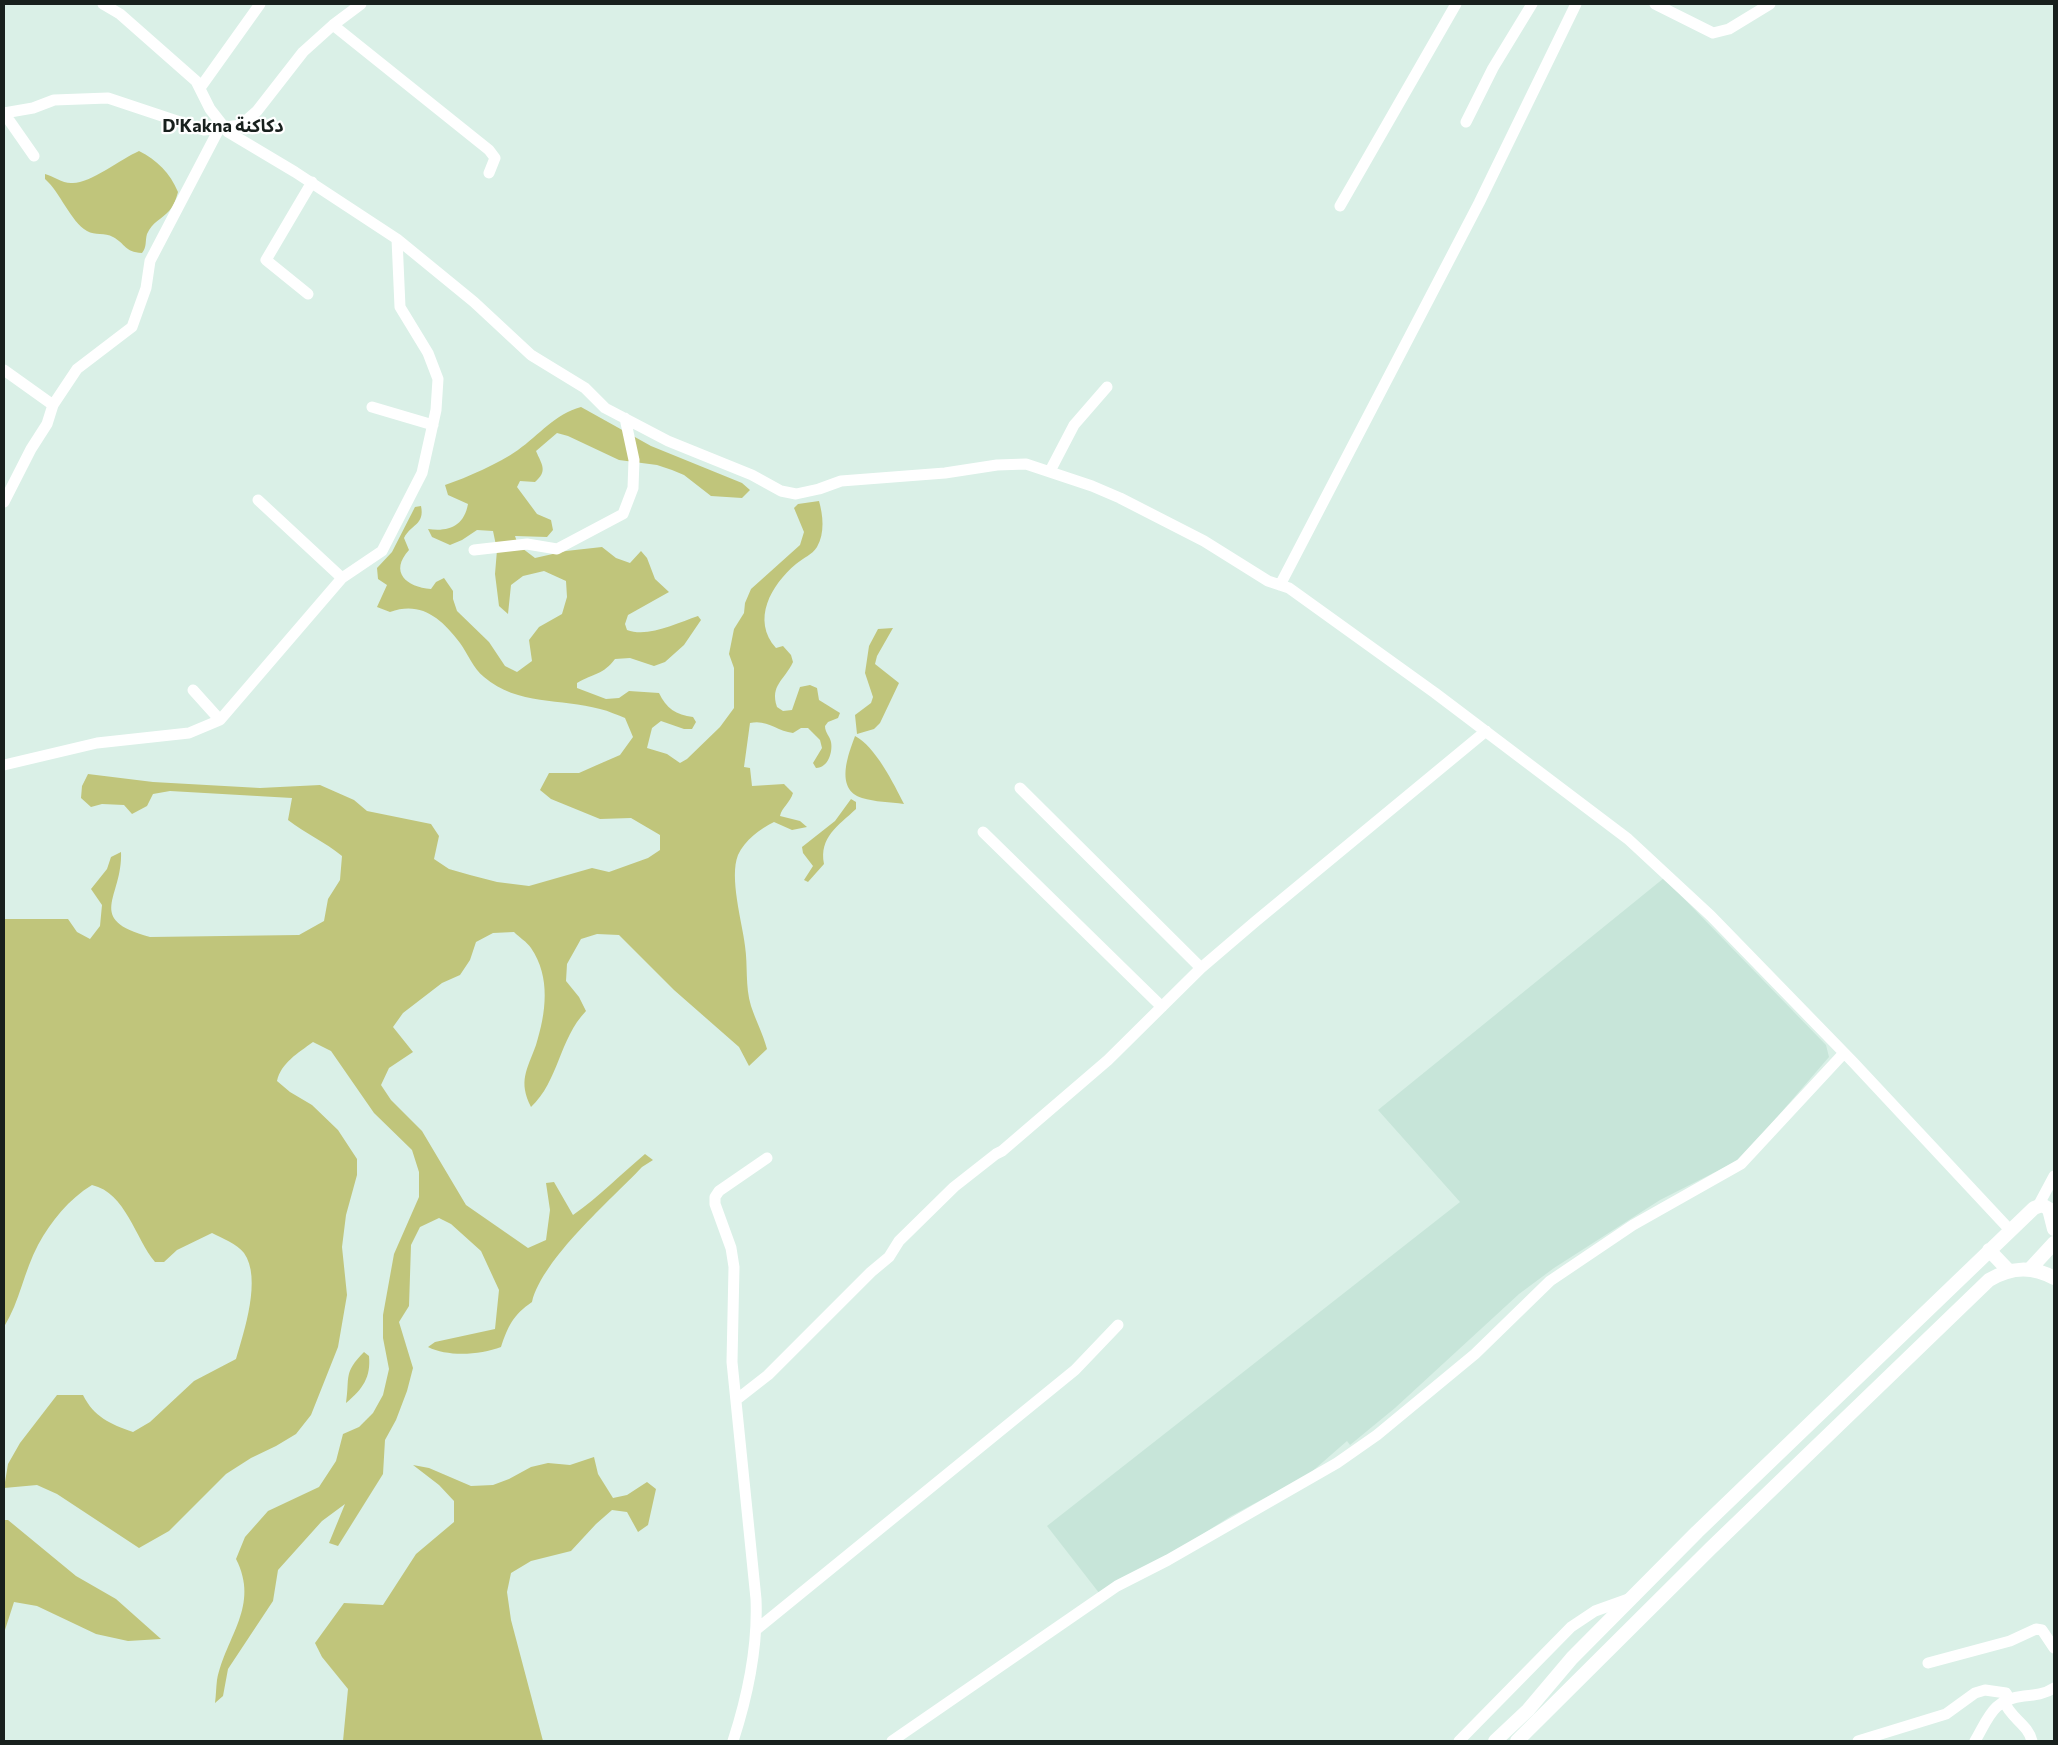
<!DOCTYPE html>
<html>
<head>
<meta charset="utf-8">
<style>
	body { margin:0 }
	#map { position:relative; width:2058px; height:1745px; overflow:hidden; background:#daf0e7; font-family:Commissioner,sans-serif }
	canvas { display:block }
	.frame { position:absolute; inset:0; border:5px solid #18201d; pointer-events:none }
</style>
</head>
<body>
<div id="map">
<canvas width="2058" height="1745"></canvas>
<div class="frame"></div>
</div>
<script>
const g = document.querySelector('canvas').getContext('2d');
g.lineJoin = 'round';
function fill(path, color) { g.fillStyle = color; g.fill(path, 'evenodd'); }
function trace(path, color, width, dash) { g.strokeStyle = color; g.lineWidth = width; g.lineCap = dash ? 'butt' : 'round'; g.setLineDash(dash || []); g.stroke(path); }
function label(font, color, halo, rows, align = 'center') {
  g.font = font + ' Commissioner,"Noto Sans Arabic",sans-serif'; g.lineWidth = 4.5; g.setLineDash([]); g.textBaseline = 'middle'; g.strokeStyle = halo; g.fillStyle = color; for (const [text, x, y, turn = 0] of rows) {
    g.save(); g.translate(x, y); g.rotate((+turn || 0) * Math.PI / 180); g.textAlign = isNaN(turn) ? turn : align; if (halo) g.strokeText(text, 0, 0); g.fillText(text, 0, 0); g.restore();
  }
}
const built = new Path2D(`
	M1664,878L1826,1045L1829,1057L1741,1159L1660,1200L1554,1268L1519,1294L1395,1408L1350,1445L1347,1441L1308,1475L1231,1516L1103,1598L1047,1526L1460,1202L1378,1110Z`);
const green = new Path2D(`
	M139,151C157,160 170,173 178,192C176,199 174,206 169,211C162,219 152,222 147,234C145,241 147,247 142,253C124,252 126,244 113,237C105,232 95,236 87,231C71,222 60,192 45,179V174C53,176 62,183 71,183C88,185 121,159 139,151Z
	M581,407L651,446L742,483L750,490L742,498L711,496L684,475L672,470L657,465L619,460L568,436L557,433L536,451C542,465 548,471 535,482L520,481L517,487L537,514L551,520L553,530L547,537L515,536L518,545L535,558L566,551L602,547L616,558L630,563L641,551L647,558L655,579L669,592L628,615L625,624L627,630C648,638 677,623 698,616L701,620L684,645L665,662L654,666L630,658L615,659C603,675 594,673 577,683V688L606,699L619,698L629,691L659,693C666,708 676,715 693,717L696,722L692,729H684L661,721L652,728L647,748L667,754L680,763L687,759L720,727L734,708V668L729,654L734,629L744,613L745,603L751,589L800,545L804,532L794,508L798,504L819,501C823,515 825,533 817,547C812,555 803,558 796,564C771,585 751,620 776,648L783,646L791,655L793,662C784,681 770,685 777,707L783,711L792,710L800,687L810,685L817,688L819,700L840,713L838,718L828,722L825,726C825,733 830,736 831,742C833,752 828,768 816,768L813,763L822,748L820,740L808,728H801L793,733C777,731 767,719 750,723L744,767L750,768L752,786L784,784L793,793C790,803 782,807 780,816L800,821L807,827L792,830L774,822C760,829 745,840 738,855C729,877 742,922 745,946C748,966 745,986 751,1006C756,1021 763,1034 767,1049L749,1066L739,1047L674,990L619,935L597,934L581,939L567,964L566,981L579,997L586,1011C559,1039 559,1081 531,1107C518,1081 527,1070 536,1045C546,1013 551,977 531,948C527,942 519,937 514,932L493,933L476,942L470,960L460,975L442,983L403,1013L393,1027L413,1052L389,1068L381,1085L391,1100L422,1131L466,1205L528,1248L546,1240L550,1210L546,1183L554,1182L573,1215C599,1197 621,1174 645,1154L653,1160L642,1167C610,1201 543,1258 532,1302C513,1315 508,1326 501,1347C480,1355 448,1357 428,1347L435,1342L495,1329L499,1290L481,1251L451,1224L439,1218L420,1227L411,1245L409,1306L399,1322L413,1368L407,1391L396,1420L385,1440L383,1474L338,1546L329,1543L345,1504L322,1521L278,1570L273,1601L228,1669L223,1696L215,1703C216,1696 216,1688 217,1680C226,1636 260,1606 236,1559L245,1537L268,1511L319,1487L336,1461L343,1434L359,1427L373,1413L383,1395L389,1369L383,1338V1315L394,1254L419,1197V1172L412,1150L374,1113L331,1051L313,1042C298,1053 281,1063 277,1081L290,1092L312,1105L338,1130L357,1159V1175L346,1215L342,1247L347,1295L338,1347L311,1415L296,1434L276,1446L251,1458L226,1474L169,1531L139,1548L57,1494L37,1485L4,1488L8,1464L20,1443L57,1395H83C94,1417 110,1424 133,1432L150,1422L194,1381L236,1359C244,1332 262,1278 244,1253C237,1244 222,1238 212,1233L177,1250L164,1262H155C135,1238 126,1193 92,1185C69,1199 51,1221 38,1245C24,1271 20,1301 4,1327V919H68L77,932L90,939L100,926L102,905L91,889L107,869L111,857L121,852C123,898 84,919 150,937L299,935L324,921L328,899L340,880L342,856C325,842 305,833 288,820L292,798L170,791L153,794L147,806L132,814L124,805L102,804L91,807L81,798L82,786L88,774L153,782L260,788L320,785L354,800L367,811L431,824L439,836L434,859L449,869L470,875L497,882L529,886L592,868L609,872L648,858L660,850V835L631,818L600,819L551,799L540,790L549,773H579L597,765L620,755L633,737L625,718C617,715 609,711 600,709C561,698 518,706 484,677C473,668 468,654 460,643C441,618 421,601 390,612L377,607L387,585L378,579L377,568L392,552L415,507L421,506C425,525 411,524 404,538L409,550C389,572 406,587 431,589L436,582L444,578L453,591V599L457,611L489,642L505,666L517,672L532,661L529,640L539,627L562,614L567,597L566,581L544,571L523,576L511,585L508,614L499,606L495,574L497,550L493,531L477,530L462,540L450,545L432,537L428,529C449,532 464,526 468,504L448,495L445,485C468,477 498,464 518,450C539,435 555,414 581,407Z
	M893,628L877,656L875,664L899,683L880,723L874,729L857,734L855,715L871,703L873,697L865,673L869,646L878,629Z
	M855,736C875,746 894,784 904,804C890,802 875,802 862,798C834,789 849,753 855,736Z
	M851,799L856,802V809C838,826 819,837 824,864L808,882L804,880L813,866L803,853L802,847L835,821Z
	M364,1352L369,1356C371,1377 363,1389 346,1403C350,1377 343,1373 364,1352Z
	M594,1457L598,1474L613,1498L627,1495L647,1482L656,1489L648,1525L638,1532L627,1512L612,1510L596,1524L571,1551L531,1561L511,1573L507,1592L511,1620L543,1741H343L348,1689L322,1657L315,1643L344,1603L383,1605L416,1554L454,1522V1501L439,1485L413,1465L429,1468L471,1486L493,1485L509,1479L531,1467L548,1463L570,1465Z
	M4,1520H8L76,1576L116,1599L161,1639L128,1641L96,1634L37,1606L14,1602L4,1633Z`);
const minor = new Path2D(`
	M103,4L120,14L196,81L210,109L228,132L295,172L397,239L474,302L531,355L585,388L605,408L668,441L752,475L781,491L796,494L819,489L841,481L945,473L997,465L1026,464L1092,486L1120,498L1204,541L1268,581L1289,588L1435,693L1628,839L1711,916L1853,1062L2010,1230
	M1655,4L1713,33L1729,29L1770,4
	M333,25L489,150L495,158L489,173
	M200,88L260,4
	M4,113L33,108L54,100L108,98L204,130L241,125L257,111L303,52L333,25L361,4
	M4,113L34,156
	M1466,122L1493,68L1532,4
	M1340,206L1456,4
	M308,294L266,260L312,182
	M4,370L53,405
	M372,407L433,425
	M1050,471L1074,425L1107,387
	M258,500L342,578
	M4,502L31,449L47,424L53,405L77,369L132,327L146,288L150,261L219,129
	M474,550L527,544L557,549L623,514L633,488L634,460L625,418
	M1280,585L1479,203L1576,4
	M193,690L220,720
	M4,765L97,743L189,733L220,720L342,578L382,551L422,473L436,410L438,379L428,353L400,307L397,239
	M1020,788L1201,968
	M983,832L1162,1007
	M2038,1206L2054,1176
	M736,1400L768,1375L871,1272L889,1257L899,1241L954,1187L996,1154L1002,1151L1108,1060L1201,968L1256,921L1486,731
	M757,1629L1075,1370L1118,1325
	M1928,1663L2010,1641L2036,1629L2042,1630L2054,1648
	M2004,1701C2010,1718 2028,1724 2032,1741
	M733,1741C748,1695 758,1647 756,1599L732,1362L734,1267L731,1248L715,1204V1197L719,1191L767,1158
	M892,1741L1117,1586L1168,1560L1337,1463L1377,1435L1475,1354L1550,1281L1633,1225L1741,1164L1844,1053
	M1459,1741L1571,1627L1595,1611L1634,1597
	M1858,1741L1946,1714L1975,1693L1985,1690L2006,1693L2009,1698
	M1975,1741C1989,1717 1993,1699 2024,1696C2035,1695 2045,1694 2054,1688`);
const major = new Path2D(`
	M1989,1250L2009,1271
	M2030,1269L2054,1243
	M1495,1741L1528,1710L1572,1658L1697,1532L2034,1208L2042,1205L2049,1209L2054,1229
	M1517,1741L1711,1548L1989,1280C2010,1267 2033,1266 2054,1278`);
const quarterNames = [
	["D'Kakna دكاكنة",223,126]
];
fill(built, '#c7e5d9');
fill(green, '#c0c57b');
trace(minor, '#fff', 11);
trace(major, '#fff', 14);
label('bold 18px', '#18201d', '#fff', quarterNames);
</script>
</body>
</html>
